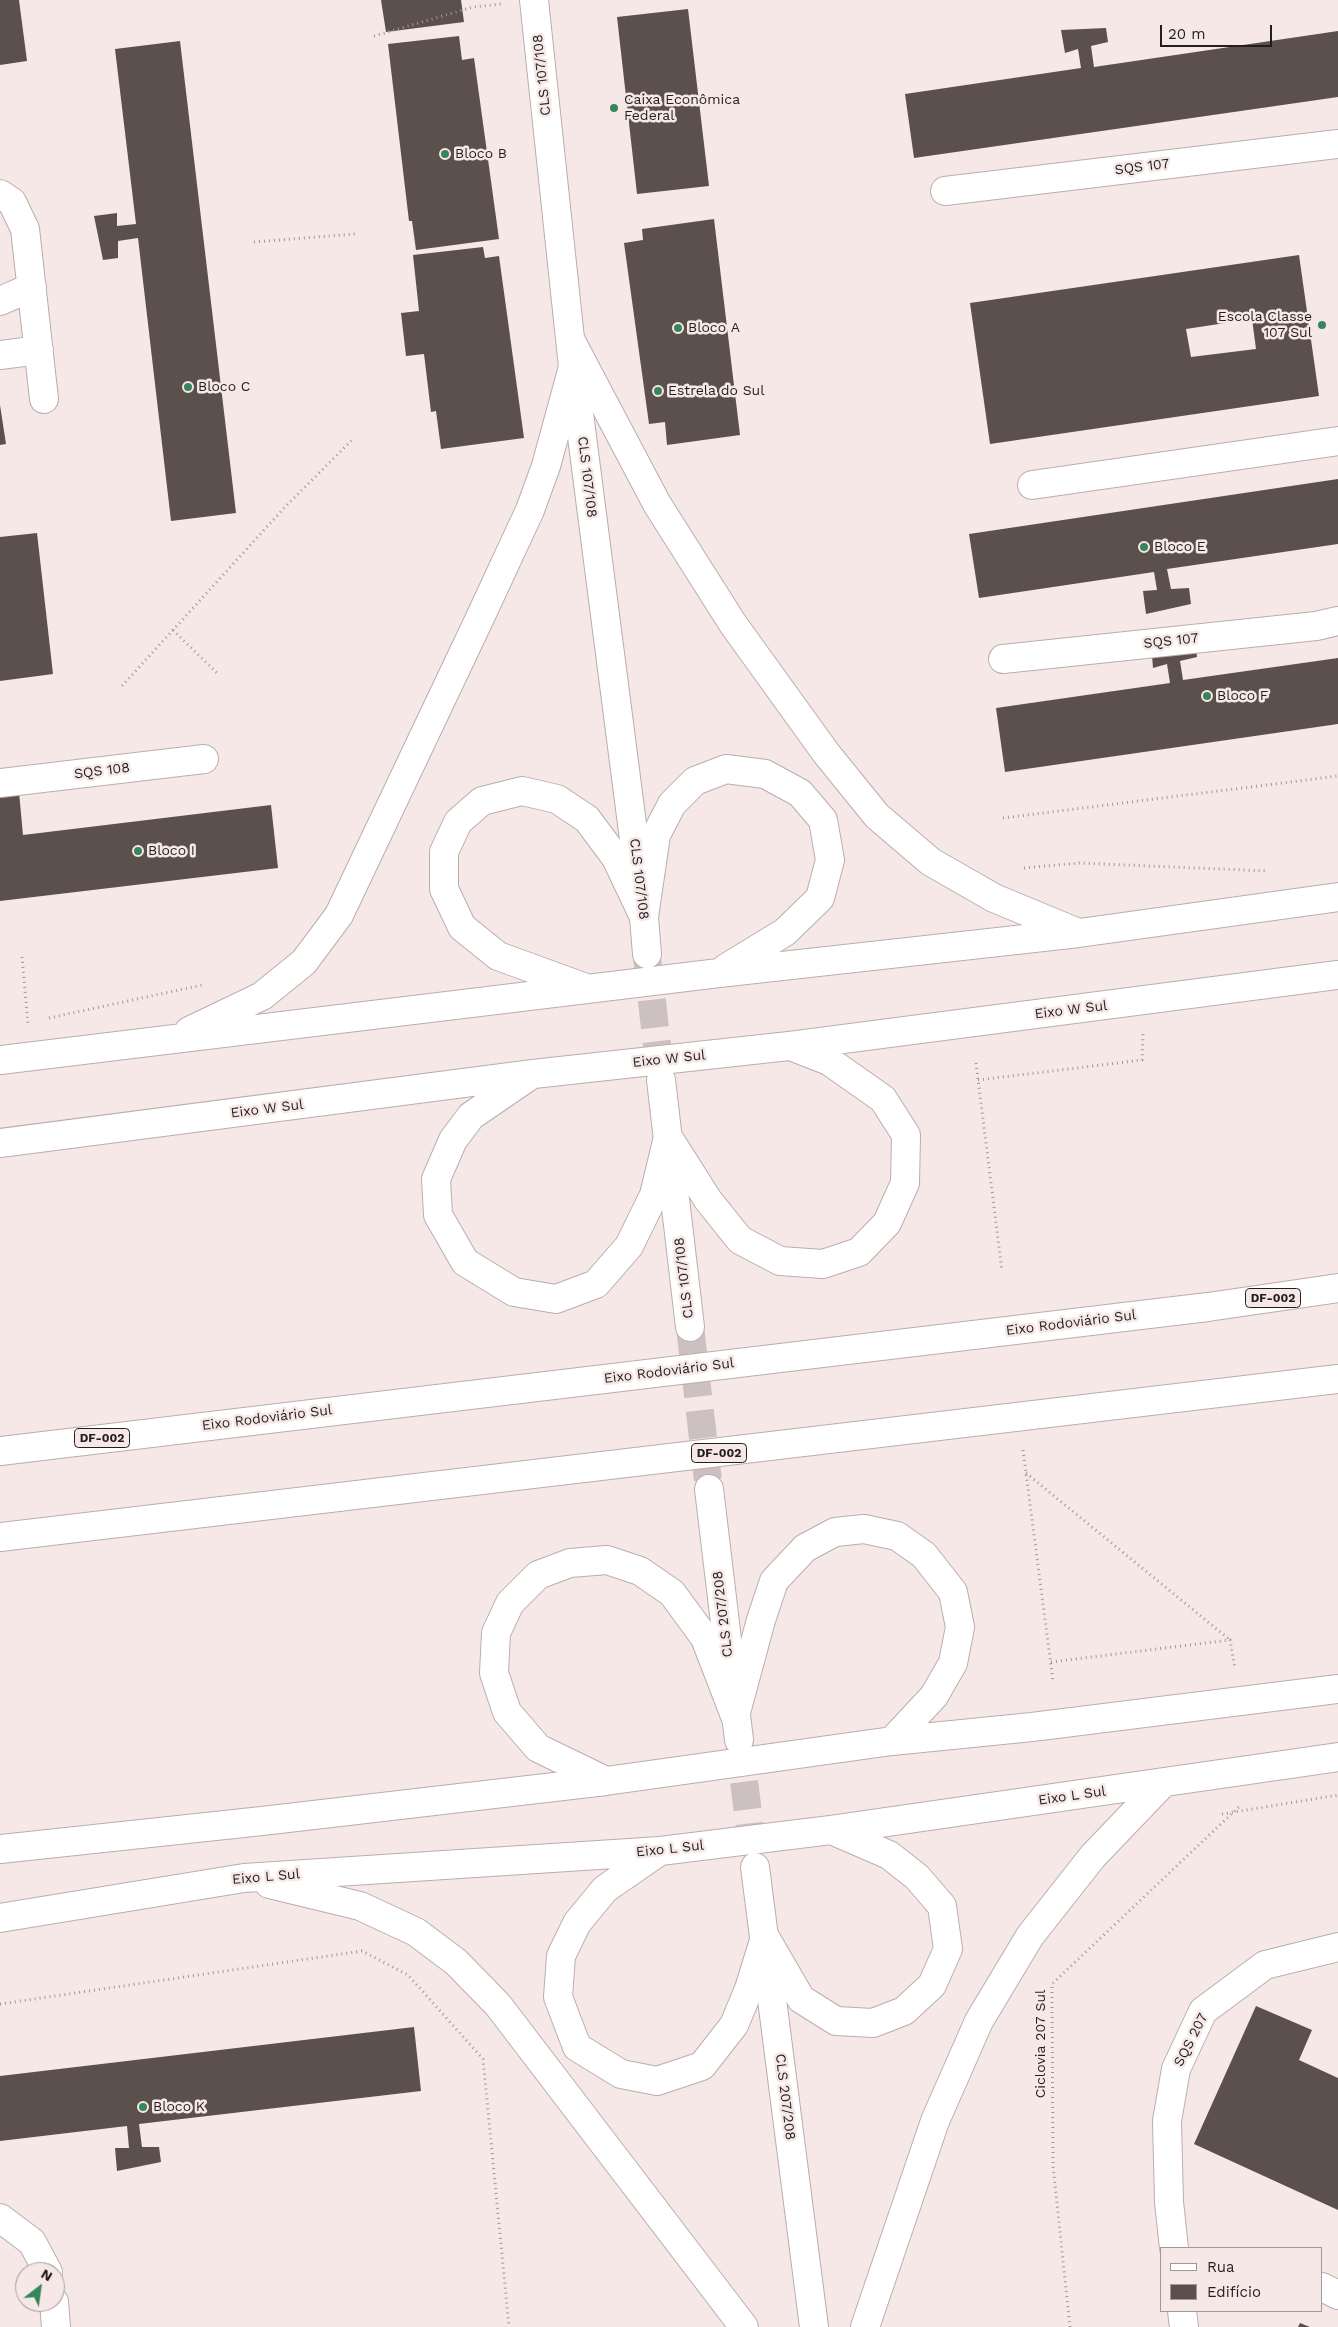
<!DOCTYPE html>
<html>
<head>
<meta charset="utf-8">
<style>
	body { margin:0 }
	#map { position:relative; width:1338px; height:2327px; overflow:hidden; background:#f7e8e8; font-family:"Work Sans",sans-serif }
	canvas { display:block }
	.legend { position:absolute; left:1160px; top:2247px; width:162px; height:65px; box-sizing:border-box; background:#f7e8e8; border:1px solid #a29797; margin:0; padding:6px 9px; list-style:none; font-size:15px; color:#231e1e }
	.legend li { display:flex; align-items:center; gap:10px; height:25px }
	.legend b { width:25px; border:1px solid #a29797 }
	.north { position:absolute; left:15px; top:2262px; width:50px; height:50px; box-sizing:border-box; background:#f7e8e8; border:1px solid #a29797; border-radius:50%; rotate:30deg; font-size:14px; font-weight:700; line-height:20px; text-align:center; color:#231e1e }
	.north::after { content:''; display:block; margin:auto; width:18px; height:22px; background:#358658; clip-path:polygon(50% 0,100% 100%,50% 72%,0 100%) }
	.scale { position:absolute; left:1160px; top:25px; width:112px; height:22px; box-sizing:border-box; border:2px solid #231e1e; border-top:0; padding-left:6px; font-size:15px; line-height:18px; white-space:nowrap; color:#231e1e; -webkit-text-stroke:4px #f7e8e8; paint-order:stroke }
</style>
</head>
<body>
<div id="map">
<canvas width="1338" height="2327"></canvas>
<ul class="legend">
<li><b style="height:6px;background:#fff"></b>Rua</li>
<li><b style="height:14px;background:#5b504c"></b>Edifício</li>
</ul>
<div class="north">N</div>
<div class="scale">20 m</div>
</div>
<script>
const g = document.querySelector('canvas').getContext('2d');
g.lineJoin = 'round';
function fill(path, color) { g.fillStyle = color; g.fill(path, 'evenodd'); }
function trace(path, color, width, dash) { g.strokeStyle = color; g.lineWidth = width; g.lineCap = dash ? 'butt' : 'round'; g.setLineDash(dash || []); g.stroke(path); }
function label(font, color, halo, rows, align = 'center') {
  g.font = font + ' "Work Sans",sans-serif'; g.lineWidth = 5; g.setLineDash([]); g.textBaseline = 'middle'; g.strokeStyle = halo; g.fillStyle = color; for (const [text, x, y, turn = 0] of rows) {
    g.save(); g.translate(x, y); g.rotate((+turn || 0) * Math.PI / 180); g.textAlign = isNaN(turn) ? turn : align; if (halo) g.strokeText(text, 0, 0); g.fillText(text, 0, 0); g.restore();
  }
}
const building = new Path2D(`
	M0,0H19L27,61L0,65Z
	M381,0H461L464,22L386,32Z
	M688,9L709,186L637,194L617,17Z
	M1106,28L1108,42L1091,46L1094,67L1338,31V97L914,158L905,94L1081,68L1078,49L1065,53L1061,30Z
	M459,36L462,60L474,58L499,239L416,250L412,221H409L388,44Z
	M180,41L236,513L171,521L138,238L118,241V258L103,260L94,216L117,213V226L136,224L115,49Z
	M714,219L740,435L667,445L665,422L649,424L624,243L643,240L642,229Z
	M483,247L485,258L499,256L524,438L441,449L436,411L431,412L424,354L406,356L401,313L419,311L413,255Z
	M1299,255L1319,396L990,444L970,303ZM1252,319L1256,349L1191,357L1186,329Z
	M0,405L6,444L0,445Z
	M1338,479V544L1167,569L1171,589L1189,588L1191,604L1146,614L1143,591L1157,590L1154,572L979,598L969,534Z
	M37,533L53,674L0,681V537Z
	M1195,641L1197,657L1180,661L1183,680L1338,658V724L1005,772L996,708L1170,683L1167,664L1153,668L1151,644Z
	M0,792H19L23,835L271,805L278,868L0,901Z
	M1256,2006L1312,2030L1299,2060L1338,2078V2210L1194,2144Z
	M414,2027L421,2091L139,2124L142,2147H159L161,2162L117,2171L115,2148H129L127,2126L0,2141V2076Z
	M1300,2323L1310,2327H1298Z`);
const tertiaryTunnel = new Path2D(`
	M647,958L661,1080
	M690,1327L709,1489
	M739,1740L754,1862`);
const path = new Path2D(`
	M374,36L473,7L501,4
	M254,242L355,234
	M173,630L218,674
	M122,686L285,507L352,440
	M1003,818L1338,776
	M1024,868L1079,863L1268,871
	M22,957L28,1024
	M49,1018L202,985
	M976,1063L1002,1271
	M978,1080L1142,1060L1143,1033
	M1023,1450L1053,1681
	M1026,1473L1230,1640
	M1051,1662L1230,1640L1235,1668
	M1222,1814L1338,1795
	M0,2004L362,1951L408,1975L483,2059L509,2327
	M1070,2327L1053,2165L1052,1984L1241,1805`);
const minor = new Path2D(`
	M945,191L1338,144
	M0,194L12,202L25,229L44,399
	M0,301L32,287
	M0,355L39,350
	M1032,485L1338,441
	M1003,659L1316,626L1338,621
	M0,783L204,759
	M0,2218L32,2242L48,2272
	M1174,2248L1169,2202L1167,2121L1176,2069L1203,2011L1265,1965L1338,1947
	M1322,2287L1338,2295
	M54,2302L56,2327
	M1182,2311L1184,2327`);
const tertiary = new Path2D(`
	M534,0L573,367L644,917L647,954
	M661,1080L690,1327
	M709,1489L739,1740
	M755,1867L814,2327`);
const primary = new Path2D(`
	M571,341L657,504L733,624L826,753L877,816L931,862L994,898L1076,932
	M644,917L656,835L672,804L695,781L726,769L765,774L800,793L823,820L830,860L820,898L785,932L726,968
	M586,988L498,956L462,927L444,889V852L458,822L482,801L522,791L557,799L587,819L616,858L644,917
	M189,1031L262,996L304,962L339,915L478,622L530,510L546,466L573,367
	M0,1060L719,973L1079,933L1338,897
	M528,1077L471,1116L453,1140L436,1179L438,1215L465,1262L514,1292L556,1299L596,1284L629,1246L654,1195L668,1137
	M668,1137L708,1200L740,1240L780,1261L823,1264L859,1252L887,1223L905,1183L906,1135L883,1099L829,1061L793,1047
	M0,1143L533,1074L789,1046L1338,975
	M735,1716L761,1620L774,1581L805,1548L835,1532L864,1529L897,1536L924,1555L953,1592L960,1627L953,1663L934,1696L892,1741
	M606,1781L538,1748L507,1712L494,1673L496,1633L510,1603L538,1575L570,1563L607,1560L640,1571L672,1593L705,1638L735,1716
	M0,1849L262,1821L606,1781L892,1741L1032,1727L1338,1689
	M660,1851L605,1889L577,1923L561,1956L558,1997L577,2047L621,2074L657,2081L702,2066L734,2025L749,1989L765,1937
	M269,1884L360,1906L416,1932L456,1962L498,2005L744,2327
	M0,1918L244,1878L660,1851L831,1830L1338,1757
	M765,1937L801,1999L836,2021L873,2023L904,2011L932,1985L948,1949L942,1906L917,1877L889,1855L831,1830
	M865,2327L935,2121L979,2021L1030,1936L1093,1856L1162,1784`);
const trunk = new Path2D(`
	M0,1451L1208,1307L1338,1288
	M0,1537L1338,1379`);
const markers = [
	[614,108,5,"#358658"],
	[445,154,5,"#358658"],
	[1322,325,5,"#358658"],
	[678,328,5,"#358658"],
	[188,387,5,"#358658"],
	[658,391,5,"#358658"],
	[1144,547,5,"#358658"],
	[1207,696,5,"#358658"],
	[138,851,5,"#358658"],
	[143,2107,5,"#358658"]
];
const shields = [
	[1273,1298,55],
	[102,1438,55],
	[719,1453,55]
];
const shieldNames = [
	["DF-002",1273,1298],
	["DF-002",102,1438],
	["DF-002",719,1453]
];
const streetNames = [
	["CLS 107/108",542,75,-96],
	["SQS 107",1142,167,-7],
	["CLS 107/108",587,477,83],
	["SQS 107",1171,641,-6],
	["SQS 108",102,771,-7],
	["CLS 107/108",639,879,83],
	["Eixo W Sul",1071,1010,-7],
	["Eixo W Sul",669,1059,-6],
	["Eixo W Sul",267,1109,-7],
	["CLS 107/108",684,1278,-97],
	["Eixo Rodoviário Sul",1071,1323,-7],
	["Eixo Rodoviário Sul",669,1371,-7],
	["Eixo Rodoviário Sul",267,1418,-7],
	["CLS 207/208",723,1614,-97],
	["Eixo L Sul",1072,1796,-8],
	["Eixo L Sul",670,1849,-6],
	["Eixo L Sul",266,1877,-5],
	["SQS 207",1191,2040,-63],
	["Ciclovia 207 Sul",1041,2044,-90],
	["CLS 207/208",785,2097,83]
];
const poiNames = [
	["Caixa Econômica",624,100],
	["Federal",624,116],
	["Bloco B",455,154],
	["Escola Classe",1312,317,"right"],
	["107 Sul",1312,333,"right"],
	["Bloco A",688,328],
	["Bloco C",198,387],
	["Estrela do Sul",668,391],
	["Bloco E",1154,547],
	["Bloco F",1217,696],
	["Bloco I",148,851],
	["Bloco K",153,2107]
];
fill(building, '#5b504c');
trace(tertiaryTunnel, '#cdc0c0', 28, [28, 14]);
trace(minor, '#bbadae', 30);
trace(tertiary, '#bbadae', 30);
trace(primary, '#bbadae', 30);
trace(trunk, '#bbadae', 30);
trace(path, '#a09696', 3, [1, 4]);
trace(minor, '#fff', 28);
trace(tertiary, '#fff', 28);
trace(primary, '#fff', 28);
trace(trunk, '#fff', 28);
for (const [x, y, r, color] of markers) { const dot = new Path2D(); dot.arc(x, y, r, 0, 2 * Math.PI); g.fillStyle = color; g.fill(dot); trace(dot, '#f7e8e8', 2); }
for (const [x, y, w] of shields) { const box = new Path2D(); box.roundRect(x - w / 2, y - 9.5, w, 19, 4); g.fillStyle = '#f7e8e8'; g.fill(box); trace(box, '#231e1e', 1); }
label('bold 12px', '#231e1e', null, shieldNames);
label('14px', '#231e1e', '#f7e8e8', streetNames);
label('14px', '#231e1e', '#f7e8e8', poiNames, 'left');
</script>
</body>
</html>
